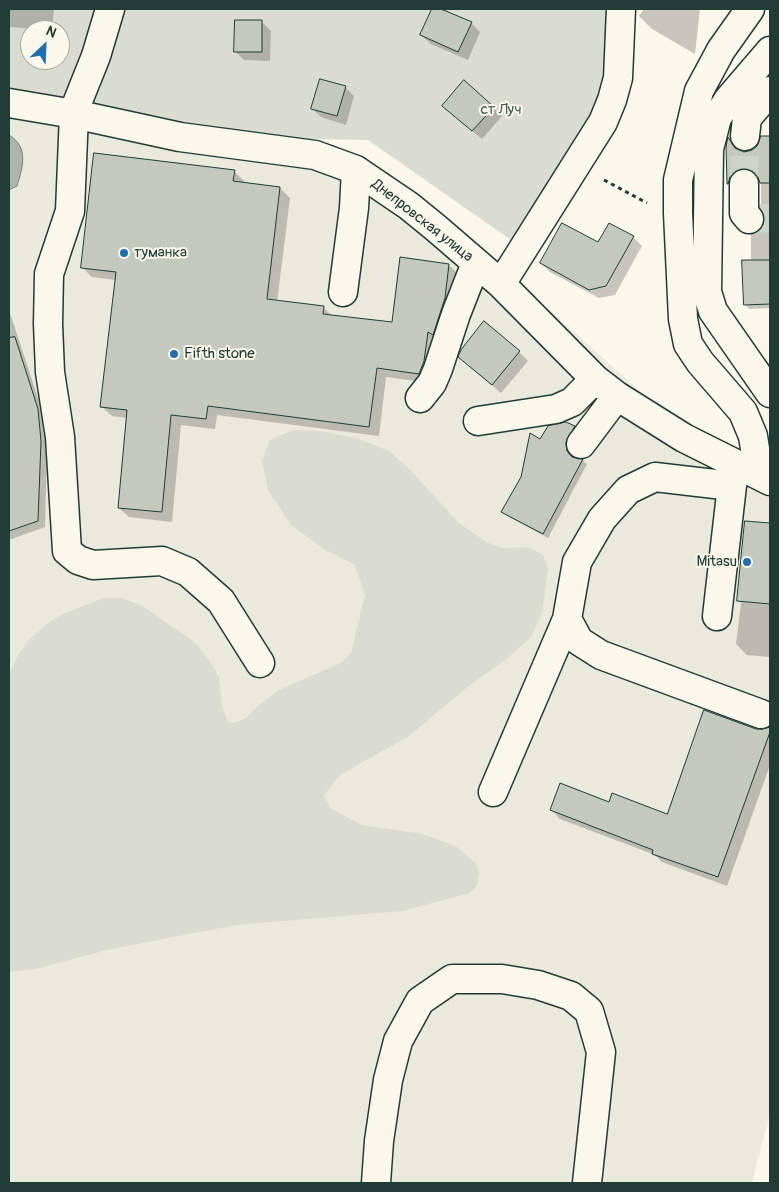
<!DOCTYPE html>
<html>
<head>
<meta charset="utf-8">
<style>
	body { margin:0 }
	#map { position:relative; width:779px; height:1192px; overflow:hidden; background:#fbf7ec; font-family:Pangolin,sans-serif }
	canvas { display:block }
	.frame { position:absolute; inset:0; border:10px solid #1f3d34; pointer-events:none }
	.north { position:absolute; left:20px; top:20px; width:50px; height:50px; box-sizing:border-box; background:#fbf7ec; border:1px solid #a3ada2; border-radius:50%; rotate:25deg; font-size:14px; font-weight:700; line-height:20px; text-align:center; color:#1f3d34 }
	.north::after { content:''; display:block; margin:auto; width:18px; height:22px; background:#1f6fb2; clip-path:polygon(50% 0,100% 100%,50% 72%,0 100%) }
</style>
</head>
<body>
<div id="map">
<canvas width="779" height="1192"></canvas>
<div class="frame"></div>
<div class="north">N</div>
</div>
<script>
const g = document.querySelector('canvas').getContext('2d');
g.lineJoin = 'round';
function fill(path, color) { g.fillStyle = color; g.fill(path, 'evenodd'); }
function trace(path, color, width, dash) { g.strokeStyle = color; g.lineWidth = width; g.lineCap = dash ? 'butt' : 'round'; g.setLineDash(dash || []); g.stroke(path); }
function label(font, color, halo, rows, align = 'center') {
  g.font = font + ' Pangolin,sans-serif'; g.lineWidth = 4; g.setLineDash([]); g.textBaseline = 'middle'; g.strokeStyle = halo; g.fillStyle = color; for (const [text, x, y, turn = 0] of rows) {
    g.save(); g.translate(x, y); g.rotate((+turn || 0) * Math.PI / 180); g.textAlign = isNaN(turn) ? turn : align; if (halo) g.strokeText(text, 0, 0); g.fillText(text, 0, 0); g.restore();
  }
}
const built = new Path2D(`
	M9,112H17L104,135L196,150L287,159L351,179L514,278L682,429L770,474V1113L752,1183H9V570L10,560L9,553Z`);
const green = new Path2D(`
	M9,9H628L625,78L531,254L368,140L303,139L128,117L9,97ZM30,30H60V60H30Z
	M293,430L319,431L356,438L389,451L409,469L459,523L486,542L502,548L528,547L543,555L548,569L542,613L531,637L509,657L466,688L409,736L340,775L324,795L330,808L361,825L423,834L457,847L476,864L479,873L477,886L469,893L403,911L236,925L107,950L35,969L9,972V678L10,672L19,654L28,641L48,623L63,614L103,598H123L144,607L193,641L207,657L219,677L222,706L228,722L234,723L246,718L259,705L279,690L343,662L351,653L365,595L355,565L324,549L291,525L268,490L262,461L270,440Z`);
const water = new Path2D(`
	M9,135C29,147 23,166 17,186L9,190Z`);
const shadow = new Path2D(`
	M9,9H54L52,30L9,27Z
	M433,9H438L471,23L480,32L468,60L431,44L421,35Z
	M644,9H700L695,54L652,29L639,16Z
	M262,22L271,31L270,61L244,60L235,51Z
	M345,87L354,96L346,125L321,117L312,108Z
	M493,107L502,116L482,139L453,115Z
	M762,137H770V308L749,309L745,304L751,261V235L760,232L765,224L766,217L761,207V183L758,175L750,172L733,188L728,184L729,139L737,150L744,153L752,151L758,146Z
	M234,171L244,181V183L280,188L290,198L277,302L324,308L332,316L393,324L449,265L459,275L429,383L386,377L379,436L217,415L215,429L181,425L172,522L129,517L119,508L128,418L112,416L102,407L116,280L92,277L82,267Z
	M633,237L642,246L615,295L599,298L550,272L541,263L598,244Z
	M9,310L44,416L47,449L45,527L9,540Z
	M519,352L528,361L501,393L469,366Z
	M574,427L578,432L569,447L571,456L572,458L582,460L587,464L548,538L507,516L503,512L541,440Z
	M746,522L770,525V657L747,655L736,644L741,603L738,600Z
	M770,729V765L727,886L662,862L655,855L560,819L551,809L610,804L667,815L755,730L763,731Z`);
const building = new Path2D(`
	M432,9H441L472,22L458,52L420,35Z
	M235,20H262V52H234Z
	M320,79L346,86L337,116L311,109Z
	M464,80L494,107L472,131L442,106Z
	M761,136H770V183H760L758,177L752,171L744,168L736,171L730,177L728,184H727L726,146L728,137L735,148L744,152L752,150L757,146Z
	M94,153L235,170L233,181L280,187L267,299L324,306L323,314L392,322L400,257L449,264L445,298L433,335L428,332L424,361L419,374L377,368L369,427L208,406L206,419L171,415L162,512L118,508L127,410L100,407L116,272L81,268Z
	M562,223L598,242L609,223L634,236L606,286L589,290L540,263Z
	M742,260H770V304L744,305Z
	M484,321L520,351L492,385L458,357L461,350Z
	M15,337L38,409L41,441L38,521L9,531V338Z
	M566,422L575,426L566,442L567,451L572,457L583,459L543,534L501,512L521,477L530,433L540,439L548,426Z
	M745,521L770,523V604L737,601Z
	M704,710L756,729H763L770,727V732L718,877L652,854L653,850L550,810L560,783L609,802L612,793L667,814Z`);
const minorTunnel = new Path2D(`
	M744,184L745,136
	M749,219L770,218`);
const path = new Path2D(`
	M604,180L647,203`);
const minor = new Path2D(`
	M110,9L96,56L76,106L74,114L70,211L49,274L48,324L50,372L60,437L67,551L78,560L93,565L162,561L188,572L221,601L260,663
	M750,9L721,50L699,91L678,180V213L683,319L688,344L700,362L743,412L753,436L759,475
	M770,51L728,100L717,118L709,149L707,292L713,311L770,393
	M9,103L74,114L180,137L315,155L356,170L409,206L436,228L501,284L595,379L617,396L684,438L770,481
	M745,136L747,118L770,91
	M744,184V213L749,219
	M501,284L603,122L612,100L618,78L621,9
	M343,292L354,208L356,170
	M420,398L432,383L438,369L456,314L476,263
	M478,421L556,409L572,402L595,379
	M581,444L617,396
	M717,616L734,468
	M567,619L579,641L601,655L761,714
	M493,792L567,619L577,562L602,519L628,490L655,477L732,486
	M376,1183L379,1141L388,1080L398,1041L420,1001L452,979H502L538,985L571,996L589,1011L601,1052L587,1183`);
const markers = [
	[124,253,5,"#1f6fb2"],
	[174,354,5,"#1f6fb2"],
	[747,562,5,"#1f6fb2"]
];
const parkNames = [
	["ст Луч",501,110]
];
const streetNames = [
	["Днепровская улица",422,221,38]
];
const poiNames = [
	["туманка",134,253],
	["Fifth stone",184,354],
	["Mitasu",737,562,"right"]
];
fill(built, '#eae9de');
fill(green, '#dbdcd1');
fill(water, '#adb4aa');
trace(water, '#74847b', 1);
fill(shadow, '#0003');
fill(building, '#c4c9be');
trace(building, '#1f3d34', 1);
trace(minorTunnel, '#cfd2c7', 28, [28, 14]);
trace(minor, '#1f3d34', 31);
trace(path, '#1f3d34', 3, [4, 4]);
trace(minor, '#fbf7ec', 28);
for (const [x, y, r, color] of markers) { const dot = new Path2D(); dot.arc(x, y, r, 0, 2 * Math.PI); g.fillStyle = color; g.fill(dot); trace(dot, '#fbf7ec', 2); }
label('15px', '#455d53', '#fbf7ec', parkNames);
label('15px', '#1f3d34', '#fbf7ec', streetNames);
label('15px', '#1f3d34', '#fbf7ec', poiNames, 'left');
</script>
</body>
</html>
